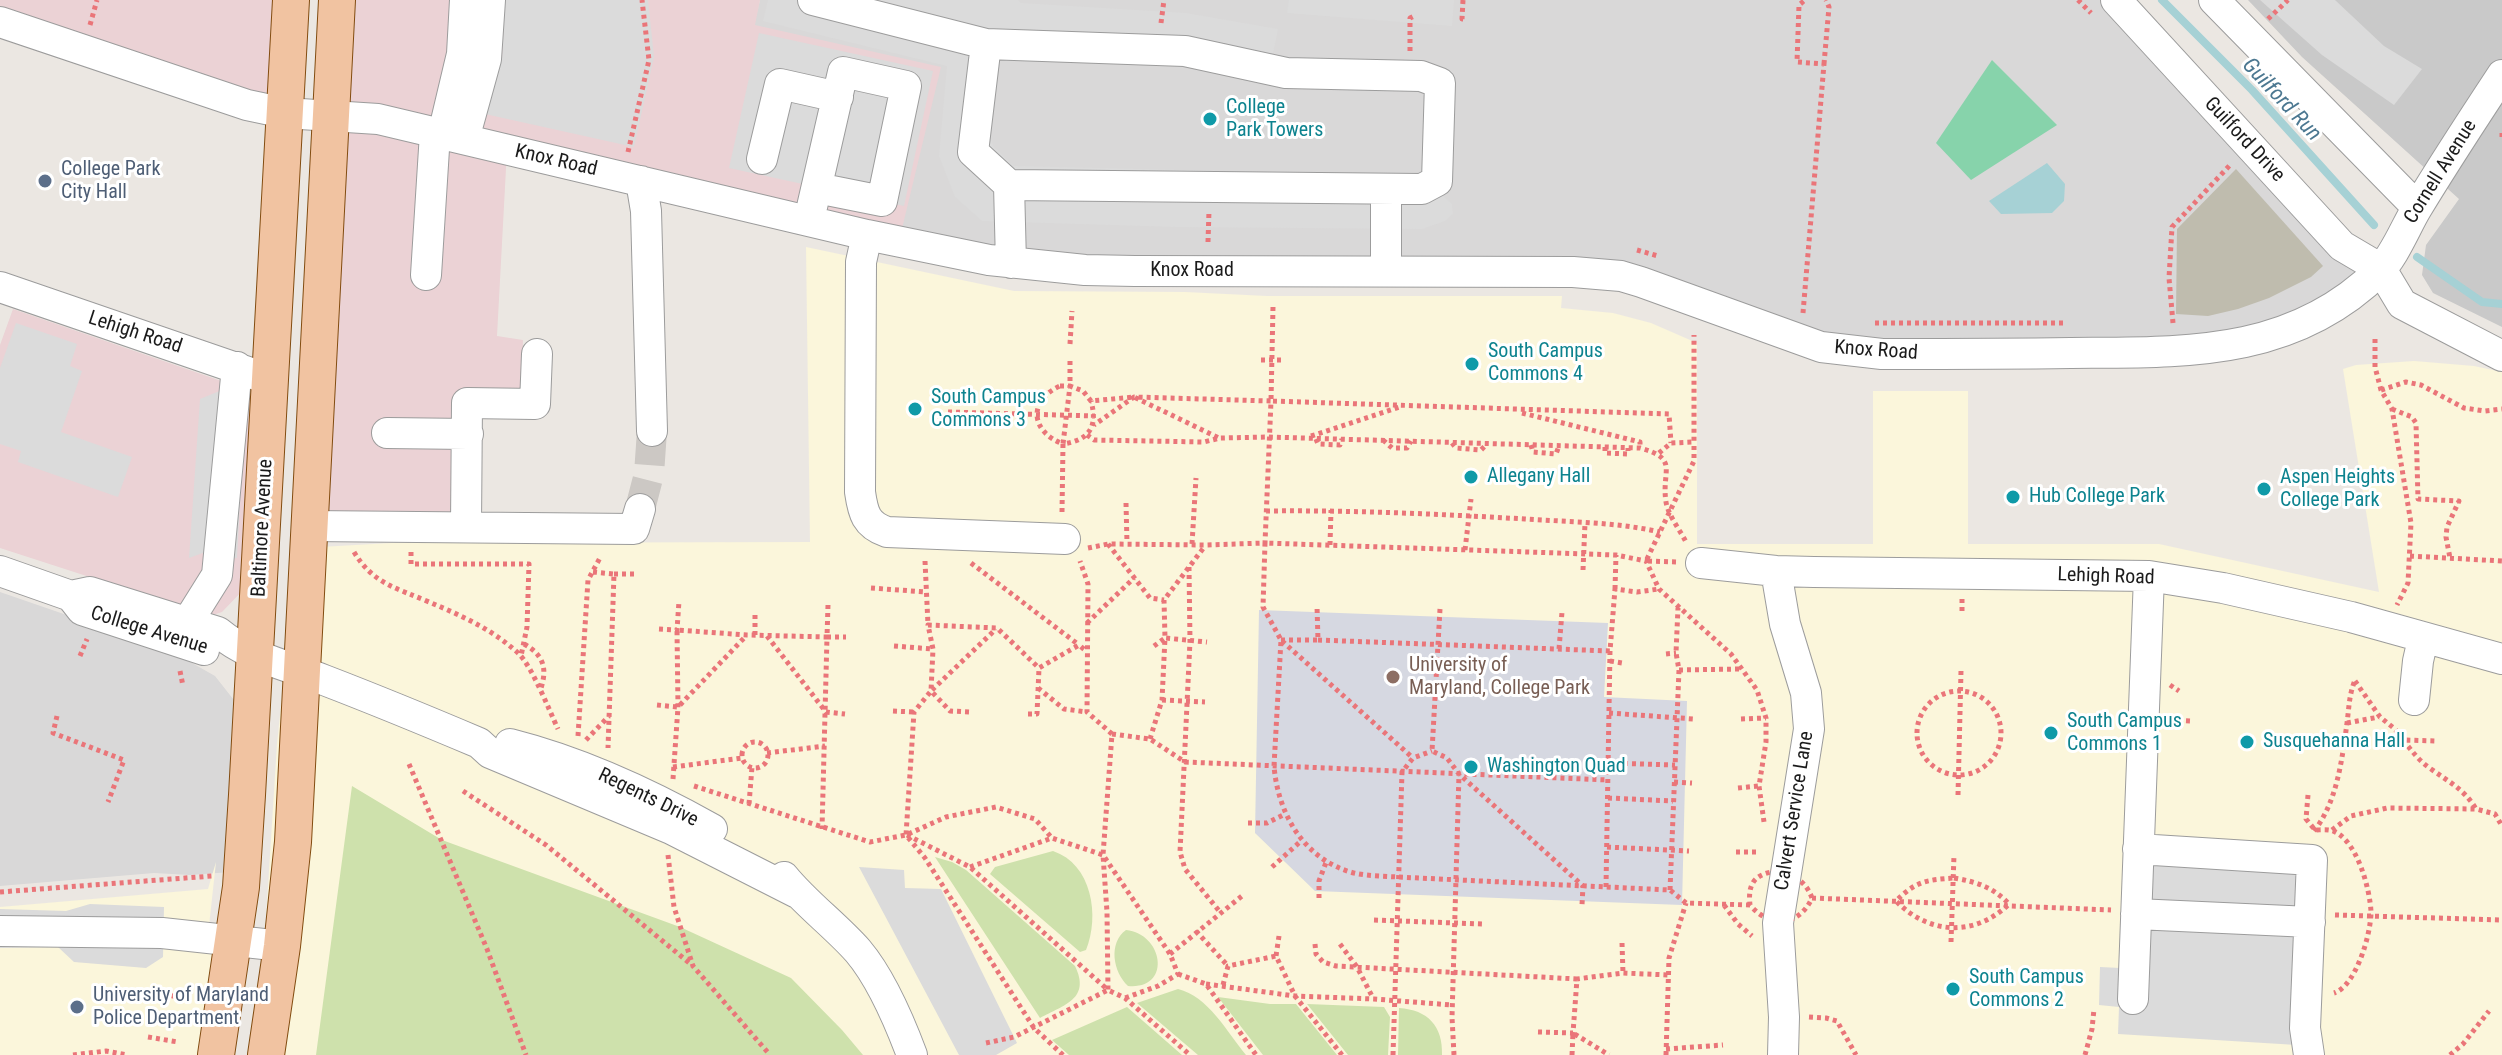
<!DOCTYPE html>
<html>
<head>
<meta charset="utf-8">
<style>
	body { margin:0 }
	canvas { display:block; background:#ebe7e2 }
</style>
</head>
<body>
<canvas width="2502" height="1055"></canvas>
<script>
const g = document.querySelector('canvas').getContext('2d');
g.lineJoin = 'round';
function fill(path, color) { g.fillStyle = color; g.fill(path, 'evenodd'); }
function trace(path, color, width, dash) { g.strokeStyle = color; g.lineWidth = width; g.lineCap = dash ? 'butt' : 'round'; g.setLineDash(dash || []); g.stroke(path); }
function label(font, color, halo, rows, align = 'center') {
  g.font = font + ' "Roboto Condensed",sans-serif'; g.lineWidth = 6; g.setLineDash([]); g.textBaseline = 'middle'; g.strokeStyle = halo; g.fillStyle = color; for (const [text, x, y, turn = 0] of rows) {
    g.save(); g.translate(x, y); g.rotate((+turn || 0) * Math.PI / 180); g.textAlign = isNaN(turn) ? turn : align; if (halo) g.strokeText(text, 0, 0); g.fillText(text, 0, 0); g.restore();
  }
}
const residential = new Path2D(`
	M760,0H2116L2381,269L2260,340L1882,354L1641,282L1135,271L899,241L754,25Z
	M0,592L171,651L215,676L237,704L231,872L190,875L154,873L0,886Z`);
const commercial = new Path2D(`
	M0,0H291L285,113L0,20Z
	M336,0H760L755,25L941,67L899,241L507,150L497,336L523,340L521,403L466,402L470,530L309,526Z
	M13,309L259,394L248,585L222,612L210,616L0,548V345Z`);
const education = new Path2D(`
	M806,247L1014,291L1185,292L1267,296H1562L1561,308L1613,313L1651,323L1697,343V544H1873V391H1968V544H2159L2379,592L2343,369L2356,365L2414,361L2474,366L2502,372V1055H254L262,982L277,744L290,618L320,547L391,543L810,542Z
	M216,862L207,944L213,945L198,1055H0V907L208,889Z`);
const religious = new Path2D(`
	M2248,0H2502V327L2433,293L2422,275L2426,245L2459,199L2302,57Z`);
const construction = new Path2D(`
	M2236,169L2323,266L2311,277L2269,298L2238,309L2208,316L2176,314L2177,229Z`);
const grass = new Path2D(`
	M352,786L442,840L680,927L791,978L842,1030L863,1055H316Z
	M1053,851C1092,864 1100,916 1086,950L1080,952L990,874L995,867Z
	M935,857L952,862L966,870L1075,966C1091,999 1064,1005 1040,1018Z
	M1126,930C1164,934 1172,990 1128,986C1113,972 1108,943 1126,930Z
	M1178,989C1208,996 1227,1032 1246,1055H1198L1137,1003Z
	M1218,997L1270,1004H1296L1337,1055H1263Z
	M1307,1004L1384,1007L1390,1017L1388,1055H1348Z
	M1127,1007L1182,1055H1069L1052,1040Z
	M1399,1008C1428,1010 1443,1026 1442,1055H1398Z`);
const pitch = new Path2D(`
	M1992,60L2057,125L1971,180L1936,143Z`);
const parking = new Path2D(`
	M505,0H648L654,57L634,147L485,114L502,58Z
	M768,0H1018L1021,3L1186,13L1278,29L1269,73L1172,57L993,58L987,124L993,146L1014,166L1393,175L1420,173L1452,204L1453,214L1445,221L1422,229L1177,227L982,221L955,197L939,156L947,66L763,21Z
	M1289,0H1454L1452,26L1287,13Z
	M2260,0H2335L2384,46L2422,69L2394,105L2322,55Z
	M759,33L933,71L904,206L729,168Z
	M16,323L77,344L70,366L82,371L61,432L132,457L118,497L18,462L21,451L0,444V368Z
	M222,390L246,393L237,558L212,557L211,550L189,558L200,399Z
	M2127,842L2324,854L2313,1046L2118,1034L2119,1007L2099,1005L2100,967L2120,968Z
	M859,867L904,870L905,888L941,889L1017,1043L996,1055H959Z
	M90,904L164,907L163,957L146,968L74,962L58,947L0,948V909L66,911Z`);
const plaza = new Path2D(`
	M1259,610L1608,623L1604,697L1687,701L1682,905L1315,891L1255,833Z`);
const water = new Path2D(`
	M2047,163L2065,184L2064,201L2052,213L2001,214L1989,201Z`);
const stream = new Path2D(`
	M2162,0L2252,90L2374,225
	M2417,257L2482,302L2502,304`);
const minorTunnel = new Path2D(`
	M640,509L649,474L652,431`);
const path = new Path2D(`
	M1463,0L1462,19H1466
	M2078,0L2091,13
	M2268,19L2288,0
	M1161,23L1164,0
	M90,25L97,0
	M1410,51V18L1416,15
	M1824,64L1829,7L1826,0
	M2502,133V137
	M628,152L649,60L642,0
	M1208,242L1209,211
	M1637,250L1658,256
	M1273,307L1271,401L1669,414L1671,443
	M1803,313L1824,64L1797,62L1799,5L1805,0
	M1875,323H2065
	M2173,323L2169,278L2172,227L2231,164
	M2375,339V367L2381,390L2392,409L2411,523L2408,583L2397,605
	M1070,344L1072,311
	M1261,360H1283
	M1070,361V386L1083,391L1091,401L1134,397L1219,438
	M1060,386H1070L1063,444C1031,432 1027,401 1060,386Z
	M2381,390L2406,382L2421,385L2464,408L2485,411L2502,409
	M2392,409L2412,417L2416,423L2418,499L2459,501L2447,527L2446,537L2450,558
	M948,412L1095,416
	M1522,413L1640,442V448
	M1087,435L1094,440L1204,442L1220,438L1268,437L1640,448C1680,459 1661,470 1666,502C1668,515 1680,530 1686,542
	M1311,436L1400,407
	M1316,439L1318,444L1340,445L1342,439
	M1383,440L1392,448H1407L1411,441
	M1452,443L1456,448L1481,450L1487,444
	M1531,445L1533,452L1556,454L1559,446
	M1605,447V453L1628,454V448
	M1659,453L1671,443L1694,442V335
	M1126,503L1127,543
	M1266,511C1352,510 1439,514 1525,519C1570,522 1616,522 1660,532
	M1062,512L1063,444C1090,440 1098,426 1091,401
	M1108,544L1150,598L1164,600
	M1192,544L1196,478
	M1330,545L1331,510
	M1088,548L1108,544L1206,545L1265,543L1271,401L1134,397L1094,425
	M1465,550L1471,499
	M354,552C373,584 397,588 429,602C460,615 492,629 518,653C532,666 549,710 558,729
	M411,552V564H529L527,627L521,656
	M2410,556L2502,561
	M925,561L928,625
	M1676,562L1646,561L1694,461V442
	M971,563L1079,645
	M1189,567L1190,641L1180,852L1185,869L1220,912
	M1583,570L1585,523
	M593,572L614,574L608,748
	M614,574H638
	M871,588L926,592
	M1615,589L1616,555
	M1962,599V612
	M828,605L827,637H846
	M1440,609L1432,751L1447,758L1459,774L1583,886L1582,905
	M1087,623L1134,578
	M659,629L677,630L679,601
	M755,635V613
	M767,636L826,712L845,714
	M1281,640H1318L1317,606
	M1318,640L1610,651
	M1282,641L1413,758
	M524,644C544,655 548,669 540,691
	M894,646L933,649
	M1154,646L1165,638L1164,600L1205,546
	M1559,649L1562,612
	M1666,654L1676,653
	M80,656L87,639
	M1610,661L1622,663
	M1679,670L1742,669
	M180,671L183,686
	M2355,681L2380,717L2395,729L2403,740L2438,741
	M2170,685L2179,691
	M1038,688L1064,709L1087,712
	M1917 733a42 42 0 1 1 84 0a42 42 0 1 1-84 0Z
	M1162,700L1205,702
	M657,705L678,707L746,636
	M893,711L914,712
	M969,712L950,711L931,691L996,629
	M1609,713L1694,719
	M1028,714H1037L1039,668
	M57,716L53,733L124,760L108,802
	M1741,719L1766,718
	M2170,720L2191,721
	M2347,723L2379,717
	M1112,734L1150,739L1185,762L1608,780
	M578,736L588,580L601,556
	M1150,739L1162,700L1165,638L1207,642
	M586,740L609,716
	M2403,740C2412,751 2419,761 2431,769C2449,782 2464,789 2476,809L2495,814L2502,826
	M742 755a13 13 0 1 1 26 0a13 13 0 1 1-26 0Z
	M767,753L825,746
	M1608,763L1675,765
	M409,764L487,949L526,1055
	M673,767L742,758
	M673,779L678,707L677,630L747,635L827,637L822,829
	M1674,782L1692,783
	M694,786L870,842L906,835L946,817L996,807L1035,819L1052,838
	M1738,788L1759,786
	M463,791L546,845L693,966
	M1958,795L1961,671
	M2308,795L2306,819L2315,830C2321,830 2328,829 2333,831C2357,840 2370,889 2371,912C2371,934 2356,986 2334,993
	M1608,798L1673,801
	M749,804L752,767
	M1248,823H1267L1285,814
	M2332,830L2351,816L2387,808L2476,809
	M2314,831C2337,802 2342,760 2347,723C2349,708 2349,695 2355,680
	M907,835L970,867L1108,990L1107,912L1103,855L1112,734L1087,712L1088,584L1080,561
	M1607,847L1689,851
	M1736,852H1759
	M668,855L674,907L693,966L770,1055
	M970,867L1052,838L1103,855L1170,954L1178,974L1158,986L1125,998
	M1272,867L1301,841
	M1771,872C1791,873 1805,879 1812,898C1799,927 1769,928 1750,905C1748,887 1752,876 1771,872Z
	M1954,878C1977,882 1993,887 2009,904C1975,937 1929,935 1896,901C1916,881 1926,880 1954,878Z
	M1606,887L1610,651L1615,589L1637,592L1659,589
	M1670,890L1679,670L1676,653L1678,608
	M0,892L212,876
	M1319,898V881L1327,860
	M1812,898L2111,910
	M1724,905L1738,924L1752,936
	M1750,905L1686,903L1670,890L1397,877C1383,876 1367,876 1354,873C1304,860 1278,814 1274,766L1281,640L1263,607L1265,543L1616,555L1646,561L1659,589L1731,654L1757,690L1766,718V742L1759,786L1764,822
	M2335,915L2502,920
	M1374,920L1482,924
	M1196,931L1228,966
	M1279,936L1276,956L1295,996L1342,1055
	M1951,942L1954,855
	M1622,943L1623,973
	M1315,944L1316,954L1323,962L1336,966L1577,979
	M1340,944L1357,967L1373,998
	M1170,954L1242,896
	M1178,974L1206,984L1256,1055
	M1206,984L1295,996L1374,999L1452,1005
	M1223,985L1228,966L1276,956
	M156,993L184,998
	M1809,1017L1826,1018L1837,1021L1856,1055
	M1538,1032L1573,1033L1577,979L1623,973L1668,975
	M148,1037L178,1042
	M986,1043L1014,1037L1108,990L1125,998L1190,1055
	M1666,1049L1723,1045
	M73,1055L106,1051L127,1055
	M1063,1055L1034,1028L925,858L906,835L914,712L931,691L933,649L928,625L997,628L1039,668L1079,645L1086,651
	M1393,1055L1402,772L1413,758L1432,751
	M1454,1055L1452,1017L1459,774
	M1572,1055L1573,1033L1609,1055
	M1666,1055L1669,958L1686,903
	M2085,1055L2092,1029L2094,1009
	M2450,1055L2463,1044L2489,1011`);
const minor = new Path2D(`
	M813,0L986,44L973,152L1009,185L1422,189L1437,181L1440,83L1421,76L1286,73L1185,51L986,44
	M2116,0L2342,246L2381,269L2402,304L2502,356
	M2214,0L2417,207
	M0,22L247,105L285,113L378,119L867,235L989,260L1085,270L1135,271L1573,272L1621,276L1641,282L1821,347L1882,354C1945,354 2008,354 2071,353C2185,352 2292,357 2379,271C2394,257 2406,226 2417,208C2444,163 2473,119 2502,75
	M443,134L462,54L465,0
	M464,139L486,59L490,0
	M762,159L780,84L838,97
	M641,181L646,211L652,431
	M1009,185L1011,263
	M1386,189V271
	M809,220L843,72L906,86L882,201L817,188
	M867,235L861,262L860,492C863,513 866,525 887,532L1065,539
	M426,275L435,133
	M0,287L271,380
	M387,433L468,434
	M466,525L467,403L535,404L537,354
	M309,526L634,529L640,509
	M1701,563L1776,571L1814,572L2149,576L2223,588L2351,617L2502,659
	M0,571L71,596L82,610L204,650
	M1776,571L1785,624L1806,693L1809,729L1778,923L1784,1017L1783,1055
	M71,596L90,592L218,632C249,658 287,665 324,680C376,700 427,721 479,743L490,753L671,829L797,893
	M187,623L217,575L237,367
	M2414,700L2418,661L2423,639
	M510,744C581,762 648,793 712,829
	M2138,849L2312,860L2305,1028L2309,1055
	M784,877C806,904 835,925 858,951C880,977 900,1023 912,1055
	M2136,914L2310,922
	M0,931L162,933L282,946
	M2133,999L2149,576`);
const major = new Path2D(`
	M216,1055L241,887L247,795L291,0
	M266,1055L282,946L293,842L337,0`);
const markers = [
	[1210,119,8,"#0f9aa8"],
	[45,181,8,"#5c6f8a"],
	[1472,364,8,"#0f9aa8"],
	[915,409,8,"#0f9aa8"],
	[1471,477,8,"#0f9aa8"],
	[2264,489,8,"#0f9aa8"],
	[2013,497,8,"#0f9aa8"],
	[1393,677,8,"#8d6e63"],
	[2051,733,8,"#0f9aa8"],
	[2247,742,8,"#0f9aa8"],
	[1471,767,8,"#0f9aa8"],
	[1953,989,8,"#0f9aa8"],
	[77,1007,8,"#5c6f8a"]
];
const cultureNames = [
	["College",1226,108],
	["Park Towers",1226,131],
	["South Campus",1488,352],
	["Commons 4",1488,375],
	["South Campus",931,398],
	["Commons 3",931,421],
	["Allegany Hall",1487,477],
	["Aspen Heights",2280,478],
	["College Park",2280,501],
	["Hub College Park",2029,497],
	["South Campus",2067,722],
	["Commons 1",2067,745],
	["Susquehanna Hall",2263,742],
	["Washington Quad",1487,767],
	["South Campus",1969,978],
	["Commons 2",1969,1001]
];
const streetNames = [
	["Guilford Drive",2244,140,47],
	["Knox Road",556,161,13],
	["Cornell Avenue",2441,172,-58],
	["Knox Road",1192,271],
	["Lehigh Road",135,333,18],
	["Knox Road",1876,351,4],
	["Baltimore Avenue",263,528,-87],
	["Lehigh Road",2106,577,2],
	["College Avenue",149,631,17],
	["Regents Drive",648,798,26],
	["Calvert Service Lane",1795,811,-81]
];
const serviceNames = [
	["College Park",61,170],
	["City Hall",61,193],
	["University of Maryland",93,996],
	["Police Department",93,1019]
];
const educationNames = [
	["University of",1409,666],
	["Maryland, College Park",1409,689]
];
const waterNames = [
	["Guilford Run",2281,100,47]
];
fill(residential, '#d9d8d8');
fill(commercial, '#ebd2d5');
fill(education, '#fbf6db');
fill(religious, '#c9c9c9');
fill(construction, '#bfbcae');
fill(grass, '#cee1ac');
fill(pitch, '#87d3ab');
fill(parking, '#dbdbdb');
fill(plaza, '#d6d8e1');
fill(water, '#a6d1d5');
trace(stream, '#a6d1d5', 8);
trace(minorTunnel, '#ccc8c4', 30, [30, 15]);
trace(minor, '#9c9c9c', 32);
trace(major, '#824c10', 38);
trace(path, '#ea7579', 5, [4, 4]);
trace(minor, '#fff', 30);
trace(major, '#f1c3a1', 36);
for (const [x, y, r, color] of markers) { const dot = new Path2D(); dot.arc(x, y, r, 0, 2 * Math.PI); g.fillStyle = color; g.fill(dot); trace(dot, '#fff', 3); }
label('20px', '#0d838f', '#fff', cultureNames, 'left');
label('20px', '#1b1b1b', '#fff', streetNames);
label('20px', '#4e5e75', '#fff', serviceNames, 'left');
label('20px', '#785e54', '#fff', educationNames, 'left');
label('italic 22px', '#4c7891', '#fff', waterNames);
</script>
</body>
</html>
